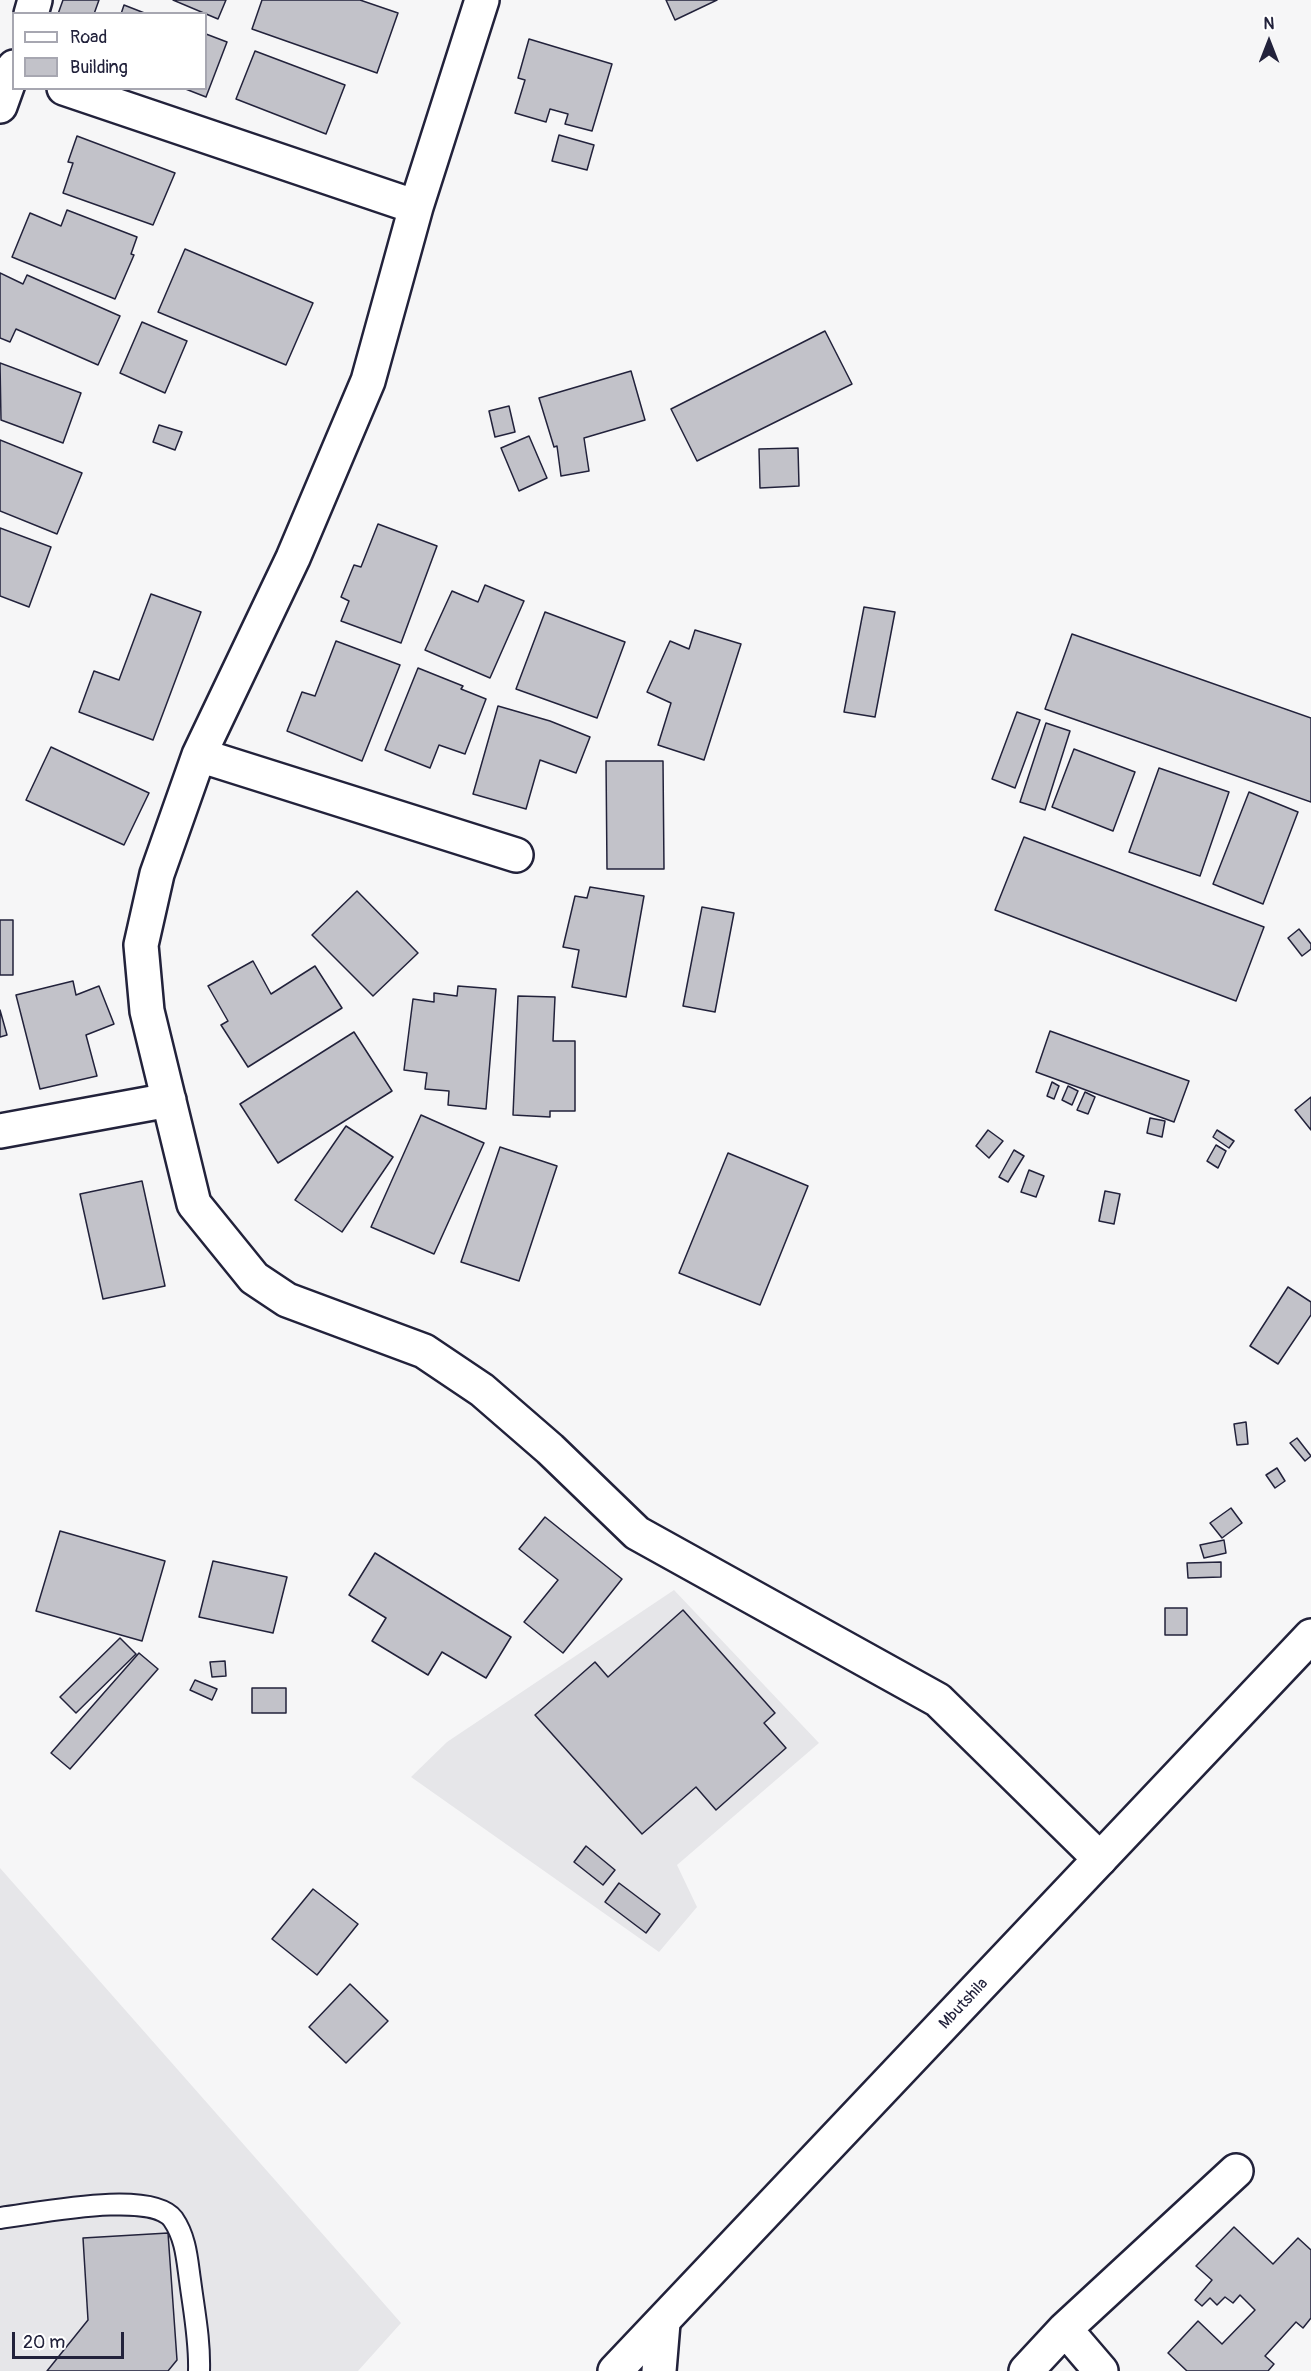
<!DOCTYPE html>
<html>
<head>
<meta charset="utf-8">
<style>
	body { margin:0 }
	#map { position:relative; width:1311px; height:2371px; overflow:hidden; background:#f6f6f7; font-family:Pangolin,sans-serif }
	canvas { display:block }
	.legend { position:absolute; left:12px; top:12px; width:195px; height:78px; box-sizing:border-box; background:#fff; border:2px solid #a7a7b1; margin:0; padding:8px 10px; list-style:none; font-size:18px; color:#22223b }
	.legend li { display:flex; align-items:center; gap:12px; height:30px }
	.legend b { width:30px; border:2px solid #a7a7b1 }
	.north { position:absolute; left:1239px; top:12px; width:60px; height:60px; -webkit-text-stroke:4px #fff; paint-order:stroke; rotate:0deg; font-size:16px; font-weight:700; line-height:24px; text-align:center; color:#22223b }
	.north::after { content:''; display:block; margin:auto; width:21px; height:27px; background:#22223b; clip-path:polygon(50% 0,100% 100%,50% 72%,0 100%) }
	.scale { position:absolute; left:12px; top:2332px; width:112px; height:27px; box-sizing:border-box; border:3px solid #22223b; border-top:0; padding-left:8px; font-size:18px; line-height:21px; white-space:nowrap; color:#22223b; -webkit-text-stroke:4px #fff; paint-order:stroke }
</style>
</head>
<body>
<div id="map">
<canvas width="1311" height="2371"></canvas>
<ul class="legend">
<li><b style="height:8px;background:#fff"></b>Road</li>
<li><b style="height:16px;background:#c2c2c9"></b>Building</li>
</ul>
<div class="north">N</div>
<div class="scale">20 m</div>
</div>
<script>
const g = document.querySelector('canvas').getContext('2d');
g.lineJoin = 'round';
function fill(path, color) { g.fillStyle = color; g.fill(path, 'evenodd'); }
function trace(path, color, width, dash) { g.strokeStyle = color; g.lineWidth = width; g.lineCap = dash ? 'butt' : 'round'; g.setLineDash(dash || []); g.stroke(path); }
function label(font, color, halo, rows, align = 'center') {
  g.font = font + ' Pangolin,sans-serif'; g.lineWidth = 4.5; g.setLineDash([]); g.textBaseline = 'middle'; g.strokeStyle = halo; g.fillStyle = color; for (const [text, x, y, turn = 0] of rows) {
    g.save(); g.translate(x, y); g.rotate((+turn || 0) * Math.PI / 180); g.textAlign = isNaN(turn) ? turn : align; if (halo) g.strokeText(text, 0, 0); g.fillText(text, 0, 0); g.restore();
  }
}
const built = new Path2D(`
	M674,1590L819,1743L677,1865L697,1907L659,1952L411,1777L447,1742Z
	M0,1868L401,2323L358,2371H0Z`);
const building = new Path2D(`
	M63,0H99L94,14H58Z
	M173,0H226L218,19Z
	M262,0H360L398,13L377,73L252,29Z
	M666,0H717L675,20Z
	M124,5L147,14H121Z
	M206,34L227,42L206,97L183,88H206Z
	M529,39L612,64L592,131L565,124L568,114L550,109L546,122L515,113L525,80L518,78Z
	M255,51L345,85L326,134L236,99Z
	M559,135L594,145L587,170L552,161Z
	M77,136L175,173L153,225L63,193L73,163L68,162Z
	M67,210L137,237L131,254L134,255L115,299L12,257L30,213L61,226Z
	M185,249L313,303L286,365L158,312Z
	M0,273L23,284L27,275L120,316L98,365L16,329L10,342L0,338Z
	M142,322L187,341L165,393L120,373Z
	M825,331L852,384L697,461L671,409Z
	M0,363L81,393L63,443L1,420Z
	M631,371L645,420L584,438L589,471L561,476L557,446L554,447L539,398Z
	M509,406L515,432L495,437L489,411Z
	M159,425L182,432L175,450L153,442Z
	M529,436L547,478L519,491L501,448Z
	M0,440L82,473L57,534L0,511Z
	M798,448L799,486L760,488L759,449Z
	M378,524L437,546L401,643L341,621L349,601L341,597L354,565L361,567Z
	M0,528L51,547L29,607L0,596Z
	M485,585L524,601L490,678L425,650L452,591L478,602Z
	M151,594L201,612L153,740L79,712L94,671L119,680Z
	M864,607L895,612L875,717L844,712Z
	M545,612L625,642L597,718L516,689Z
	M695,630L741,644L704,760L658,745L671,703L647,692L670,641L689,649Z
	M1072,634L1311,718V802L1045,709Z
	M336,641L400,665L362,761L287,731L302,692L315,696Z
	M418,668L463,686L461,689L486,699L465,754L439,745L430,768L385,750Z
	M498,706L550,721L590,737L576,773L540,760L526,809L473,794Z
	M1017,712L1040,720L1015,788L992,779Z
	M1046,723L1070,731L1045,810L1020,802Z
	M51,747L149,793L124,845L26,800Z
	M1074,749L1135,772L1113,831L1052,807Z
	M606,761H663L664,869H607Z
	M1159,768L1229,792L1200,876L1129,852Z
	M1249,792L1298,812L1263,904L1213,884Z
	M1024,837L1264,927L1236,1001L995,910Z
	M590,887L644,896L626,997L572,987L579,950L563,947L575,896L587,898Z
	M357,891L418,953L373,996L312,935Z
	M702,907L734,913L715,1012L683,1006Z
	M0,920H13V975H0Z
	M1299,929L1311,944V949L1302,956L1288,938Z
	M253,961L271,994L315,966L342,1008L248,1067L221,1025L228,1021L208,986Z
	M73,981L76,995L99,986L114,1024L86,1035L97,1076L40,1089L16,995Z
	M458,986L496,989L486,1109L448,1105L449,1091L425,1089L427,1073L404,1070L413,999L434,1002V993L457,996Z
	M518,996L555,997L553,1041H575V1111H550V1117L513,1115Z
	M0,1010L7,1035L0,1037Z
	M1050,1031L1189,1081L1174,1122L1036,1072Z
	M354,1032L392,1091L278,1163L240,1104Z
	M1052,1082L1059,1086L1054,1099L1047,1096Z
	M1068,1086L1078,1091L1072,1105L1062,1100Z
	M1085,1092L1095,1097L1088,1114L1077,1110Z
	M1311,1097V1130L1295,1110Z
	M421,1115L484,1143L434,1254L371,1227Z
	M1150,1118L1165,1121L1162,1137L1147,1133Z
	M346,1126L393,1157L342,1232L295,1200Z
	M988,1130L1003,1141L989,1158L976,1146Z
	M1217,1130L1234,1141L1229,1148L1213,1137Z
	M1216,1145L1226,1151L1218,1168L1207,1161Z
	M500,1147L557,1166L519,1281L461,1262Z
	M1014,1150L1024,1156L1008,1182L999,1177Z
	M728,1153L808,1186L760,1305L679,1273Z
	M1029,1170L1044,1176L1036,1197L1021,1192Z
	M142,1181L165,1286L103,1299L80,1194Z
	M1105,1191L1120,1194L1114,1224L1099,1221Z
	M1288,1287L1311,1302V1315L1278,1364L1250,1346Z
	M1246,1422L1248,1444L1237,1445L1234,1424Z
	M1297,1438L1311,1456L1305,1461L1290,1443Z
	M1277,1468L1285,1481L1275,1488L1266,1475Z
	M1231,1508L1242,1523L1222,1538L1210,1523Z
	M545,1517L622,1579L563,1653L524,1622L558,1580L519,1549Z
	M60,1531L165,1561L142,1641L36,1611Z
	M1224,1540L1226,1553L1204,1558L1200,1545Z
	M375,1553L511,1637L486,1678L442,1652L428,1675L372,1641L386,1618L349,1595Z
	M213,1561L287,1577L273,1633L199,1617Z
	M1221,1562V1577L1188,1578L1187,1563Z
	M1165,1608H1187V1635H1165Z
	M683,1610L775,1713L764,1723L786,1748L716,1810L696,1787L642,1834L535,1715L595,1662L608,1677Z
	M120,1638L136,1654L76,1713L60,1697Z
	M139,1653L158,1669L70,1769L51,1753Z
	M225,1661L226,1676L212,1677L210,1662Z
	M195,1680L217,1689L212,1700L190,1690Z
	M252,1688H286V1713H252Z
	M586,1846L615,1870L603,1885L574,1862Z
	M619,1883L660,1914L646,1933L605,1902Z
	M313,1889L358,1924L317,1975L272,1939Z
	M350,1984L388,2021L346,2063L309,2027Z
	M1234,2227L1273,2264L1298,2238L1311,2250V2318L1303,2328L1296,2322L1265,2356L1274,2364L1268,2371H1187L1168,2353L1198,2321L1222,2344L1255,2310L1240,2295L1233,2303L1225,2297L1217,2305L1210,2298L1202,2306L1195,2300L1212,2280L1196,2266Z
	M168,2233L177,2360L168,2371H47L88,2320L83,2238Z`);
const lane = new Path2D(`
	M0,2218C35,2214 151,2189 173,2219C186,2238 187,2259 190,2280C194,2311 200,2340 199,2371`);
const street = new Path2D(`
	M482,0L416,207L368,381L293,558L199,755L157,874L141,945L147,1011L194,1204L254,1278L287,1300L424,1351L482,1390L550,1449L637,1533L938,1700L1100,1859
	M31,14L35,0
	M64,88L416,207
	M0,106L14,67
	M199,755L516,855
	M0,1131L169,1100
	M1065,2329L1101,2371
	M659,2371L663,2323
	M1026,2371L1065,2329L1236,2171`);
const secondary = new Path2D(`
	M615,2371L1311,1636`);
const streetNames = [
	["Mbutshila",964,2004,-47]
];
fill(built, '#e6e6e9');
fill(building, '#c2c2c9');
trace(building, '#22223b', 1.5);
trace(lane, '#22223b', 24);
trace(street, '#22223b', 38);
trace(secondary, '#22223b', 38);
trace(lane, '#fff', 20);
trace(street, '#fff', 33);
trace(secondary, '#fff', 33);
label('16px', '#22223b', '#fff', streetNames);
</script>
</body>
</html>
